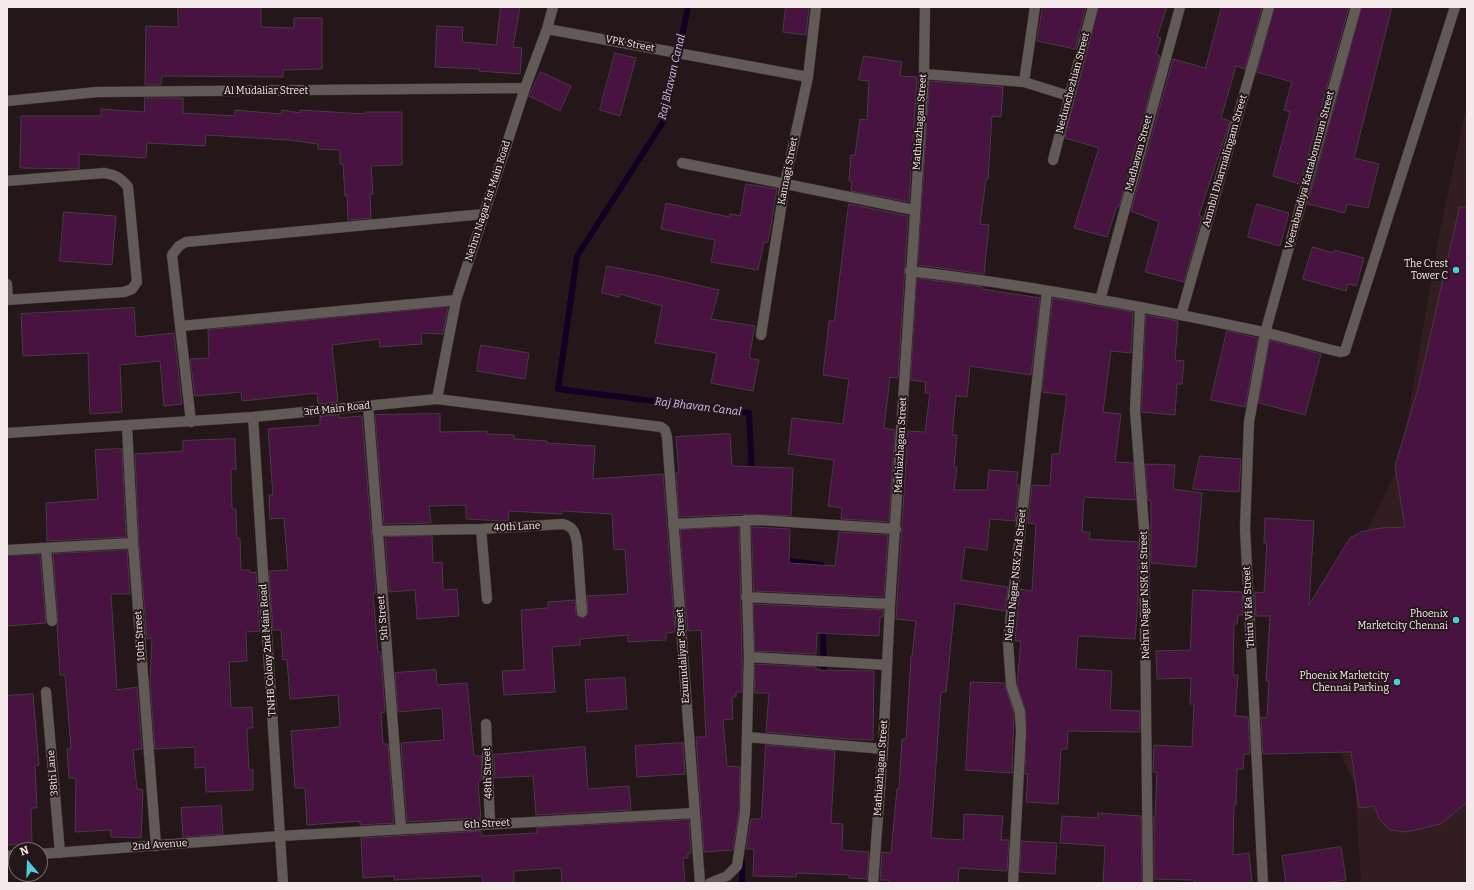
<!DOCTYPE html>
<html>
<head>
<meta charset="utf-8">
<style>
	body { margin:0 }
	#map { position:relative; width:1474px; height:890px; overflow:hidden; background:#251719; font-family:Bitter,serif }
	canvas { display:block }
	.frame { position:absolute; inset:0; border:8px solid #f4eaeb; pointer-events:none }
	.north { position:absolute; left:8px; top:842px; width:40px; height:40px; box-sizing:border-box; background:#251719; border:1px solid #786b6d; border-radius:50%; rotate:341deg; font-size:11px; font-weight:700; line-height:16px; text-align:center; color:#f4eaeb }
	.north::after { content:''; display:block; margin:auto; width:14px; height:18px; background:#51ccd4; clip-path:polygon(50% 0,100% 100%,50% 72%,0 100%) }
</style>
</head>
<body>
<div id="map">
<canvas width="1474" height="890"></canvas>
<div class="frame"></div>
<div class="north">N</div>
</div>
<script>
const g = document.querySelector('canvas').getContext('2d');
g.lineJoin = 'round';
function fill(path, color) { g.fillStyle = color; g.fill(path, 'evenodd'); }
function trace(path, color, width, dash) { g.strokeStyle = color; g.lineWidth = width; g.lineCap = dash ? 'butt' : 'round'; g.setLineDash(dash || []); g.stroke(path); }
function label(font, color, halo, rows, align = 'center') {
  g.font = font + ' Bitter,serif'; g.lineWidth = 4; g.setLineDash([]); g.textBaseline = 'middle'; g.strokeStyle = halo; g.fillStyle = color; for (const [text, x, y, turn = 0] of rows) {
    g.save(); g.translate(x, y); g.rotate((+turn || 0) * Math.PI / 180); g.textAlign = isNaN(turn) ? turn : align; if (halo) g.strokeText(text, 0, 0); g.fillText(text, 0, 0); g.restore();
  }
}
const built = new Path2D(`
	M1467,104V883H1361L1355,785L1315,700L1356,552L1400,463L1439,235Z`);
const stream = new Path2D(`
	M688,7L665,119L577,256L558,389L749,413L752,473
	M782,560L821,565V573
	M823,626L824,678
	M742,883V860`);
const building = new Path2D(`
	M178,7H261V27L294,28V18H322V69L283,70V77L162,76L161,85H145L146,26L178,27Z
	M501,7H520L513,47L522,48L520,74L479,71L480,69L435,67L437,26L463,27L462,42L496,45Z
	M786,7H809L806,35L783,32Z
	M1043,7H1086L1075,49L1037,41Z
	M1099,7H1167L1157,37L1161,38L1156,54L1160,56L1119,207L1117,206L1107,237L1074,228L1099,148L1065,138Z
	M1222,7H1262L1245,69L1236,66L1221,118L1230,121L1199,215L1202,217L1184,282L1145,272L1159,222L1131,211L1173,59L1205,68Z
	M1275,7H1349L1300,184L1273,176L1290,112L1284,110L1292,82L1257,72Z
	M1362,7H1392L1354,158L1379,164L1368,208L1347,204L1345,213L1308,204Z
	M615,53L636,58L620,116L600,110Z
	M864,56L902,62L900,76L917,77L909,202L851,191L852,181H849L851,155H855L860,119L867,120L869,81L859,80Z
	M541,72L571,86L560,111L529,96Z
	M930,81L1003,87L1001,117L992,116L988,179H986L980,224L989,225L984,274L918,265Z
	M145,98H183V113L235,116V110L281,114L282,110L300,113V110L365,114V112H402V165L371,166L373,194H370L371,218L348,220L347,195L345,196L343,164H340V150L318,149V144L289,140L206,135L205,146L147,143L146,158L79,154V169L20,168L21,116H101V109L144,112Z
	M746,184L777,189L768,242H764L758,270L711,262L715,240L661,229L666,203L729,217L730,214L740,216Z
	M849,204L908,216L898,378L890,377L884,428L895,430L889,522L841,519L842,508L828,506L834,460L788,454L792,418L843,424L849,379L823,375L829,321H834Z
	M1257,204L1289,213L1280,246L1248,237Z
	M1460,207H1467V802L1441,824L1406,832L1390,830L1379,819L1375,806L1359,808L1351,752L1263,754L1261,717L1267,718L1269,681H1266L1270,616H1256L1255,592L1264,593L1267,543H1264L1265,518L1314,521L1309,605L1350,538L1361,532L1380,528L1405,527L1395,466L1418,389Z
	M64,212L116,216L112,265L60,261Z
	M1313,247L1334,253V250L1364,258L1356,286L1348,284L1346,291L1303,279Z
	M607,266L654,275L719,290L711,319L755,326L749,358L759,360L753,391L711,383L717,353L655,343L662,306L620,294L619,297L602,293Z
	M917,278L982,287V289L1040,298L1031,375L970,366L967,397L956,396L952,435H957L954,467H957L954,490H987L989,470L1018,472L1016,485H1019L1015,521L990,519L987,550L965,547L961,580L1008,587L1005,611L955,603L946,692H941L931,838L963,840L964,814L1003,816L1001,840H1009L1007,871L959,868L958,883H889V880H880L882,852L891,853L897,789H899L902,739H906L911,656H912L916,621L896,619L908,431L925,432L930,393H925L926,382L911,380Z
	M1053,298L1133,312L1131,353L1111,351L1103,412L1121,414L1115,462L1133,463L1135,500L1084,497L1082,532H1090L1089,539L1138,542V600L1135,639L1078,636L1076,669L1112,671L1110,710L1140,711V732L1068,731L1067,749H1061L1058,804L1026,802L1028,774H1025L1026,712L1017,684L1021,641H1015L1020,589L1032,591L1036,524L1028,523L1032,485L1050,486L1052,454H1059L1067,395L1042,392Z
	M448,307L443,334L421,333L422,344L380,347L379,339L332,345L338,402L318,404L317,393L242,401L241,392L195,396L190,359L209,358L208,330Z
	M134,308L136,337L174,333L182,404L164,406L160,361L120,365L122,412L90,414L88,353L23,356L21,314Z
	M1146,315L1178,321L1175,360L1184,361L1182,384H1177L1175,415L1142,412Z
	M1227,331L1258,338L1245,407L1211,400Z
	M1270,340L1321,354L1305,415L1259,403Z
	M481,345L529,353L525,379L477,371Z
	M440,414V432L487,431V434L514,435V439L547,441V443L595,446L593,479L663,474L675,632L666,633V640L628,642V635L580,639V645L552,647L555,692L504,695L502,671L524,670L521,610L548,608V602L575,600L576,615L583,618L588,614L587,596L628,594L625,549L614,550L612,514L562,511V514L509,511L508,521H504L466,519V505L429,506L431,523L384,524L375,415Z
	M339,415V418L362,416L376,593H373L378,652H381L385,712L381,713L383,744H388L394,823L360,825V821L307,825L305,788H295L291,731L340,727L338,695L290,699L287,659L283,660L281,630H273L269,571L288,570L284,518L270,519L269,495H273L268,429L320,425V417Z
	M730,434L732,466L793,468L791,516L745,514L679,517L676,473H679L676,437Z
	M235,439L236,469H231L232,509H236L237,539L240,538L241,570H250V573L256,572L260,631L246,632L247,661L229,662L231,708L252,707L253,728H247L249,770H253V790L206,792L205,767L195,768V747L155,749L150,684L152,638L147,639L139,543L135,454L183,451V441Z
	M122,449L126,537L47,541L46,503L98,499L95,450Z
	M1200,456L1241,459L1239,492L1193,489Z
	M1146,464L1175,465L1173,489L1202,493L1196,567L1151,563V501L1148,500Z
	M739,527L742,657V692H736V697H732L733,719L723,720L727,766L740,767L739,811L733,850L704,852L696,737H706L701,630L688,631L680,530Z
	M752,527L790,529L789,563L835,566L839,532L888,535L884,597L754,591Z
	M432,536L433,563L442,562L443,590L457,589L459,616L417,619L415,590L389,592L385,537Z
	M127,550L130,594H111L117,690L137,687L142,749L133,750L137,789L143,790L141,838L111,837V830L75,832L76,778H69L67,749L71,748L65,675H60L57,625L58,620L53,554Z
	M40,555L46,623L7,626V556Z
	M1193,590L1242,592L1243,615H1238L1237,624H1234L1233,675H1238L1235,716L1248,717L1250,754H1244L1243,769H1237L1236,805H1234L1233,855L1249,853L1252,883H1195L1194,880L1154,879V816L1155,817L1157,772H1153L1154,745L1192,747L1194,704H1190L1191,678L1157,679L1156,651L1190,650Z
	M754,604L883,610V617H880L879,636L817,633L816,654L755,651Z
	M755,664L816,667V670L874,671L873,740L848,739L766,732L769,693H755Z
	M436,670L437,685L467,683L474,756H481L482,779L478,782L481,818L407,822L401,743L444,740L442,708L398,712L395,673Z
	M625,678L627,709L587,712L585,680Z
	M971,682L1004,683L1014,713L1012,773L966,770Z
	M33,694L39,765L35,766L37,808H31L32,844L7,845V696Z
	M683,743L685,774L637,777L635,746Z
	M766,745L835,751L831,823L843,824L842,850L869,852L867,879L849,878V875L797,873L796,877L753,876L754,849H746L751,819H761Z
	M585,747L588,789L629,786L631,810L536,815L533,776L495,778L494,755Z
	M221,806L223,834L183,837L181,808Z
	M1098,813L1141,816L1142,883H1103L1105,846L1060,843L1062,816L1098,818Z
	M689,820L691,853H688V858H683L685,883H562L561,868L514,871V883H483L482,876L394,880V876L363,878L361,838L481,831L482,836L537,833V828Z
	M1022,841L1057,843L1055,874L1020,872Z
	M1341,847L1346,880L1323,883H1286L1282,856Z`);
const minor = new Path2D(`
	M547,29L808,77
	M924,74L1024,82L1069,96
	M1024,82L1035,7
	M7,101L97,92L525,88
	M1053,160L1093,7
	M682,163L914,210
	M7,181L104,173C116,175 121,178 128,187L137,282L132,289L124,292L7,300
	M910,271C1029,285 1147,307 1263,332C1289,338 1314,346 1340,352L1345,351L1455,7
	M7,284L8,300
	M1100,300L1180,7
	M1140,308L1135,410L1144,528L1148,883
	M1181,315L1269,7
	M181,326L456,300
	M761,335L785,183L808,77L816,7
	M437,399L456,300L525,88L547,29L553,7
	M368,406L401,829
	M253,417L283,883
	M191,422L172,255L179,246L186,242L484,214
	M127,426L133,543L156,846
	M7,433L253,417L437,399L661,427L665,430L667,437L700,883
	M673,524L759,520L896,529
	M481,529L487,599
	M377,531L481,529L563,524C574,527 575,533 577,543L582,612
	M46,548L52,621
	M7,550L133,543
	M746,597L890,604
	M749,657L887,665
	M46,692L60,853
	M486,724L490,823
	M747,737L883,749
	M40,854L280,836L694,813
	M7,856L16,855
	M710,883L727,876L737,866L745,812L749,657L745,520
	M873,883L883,749L890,604L924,74L925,7
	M1013,883L1021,731L1020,712L1011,685L1008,642L1047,291
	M1263,883L1245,528L1249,422L1265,333L1356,7`);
const markers = [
	[1456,270,4,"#51ccd4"],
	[1456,620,4,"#51ccd4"],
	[1397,682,4,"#51ccd4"]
];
const streetNames = [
	["VPK Street",630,44,11],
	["Nedunchezhian Street",1073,83,-75],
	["Al Mudaliar Street",266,91],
	["Mathiazhagan Street",920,122,-86],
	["Madhavan Street",1139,153,-75],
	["Amnbil Dharmalingam Street",1225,161,-74],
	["Veerabandiya Kattabomman Street",1310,170,-75],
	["Kannagi Street",788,171,-79],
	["Nehru Nagar 1st Main Road",488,201,-72],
	["3rd Main Road",337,409,-6],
	["Mathiazhagan Street",901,445,-87],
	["40th Lane",517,527,-3],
	["Nehru Nagar NSK 2nd Street",1016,575,-84],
	["Nehru Nagar NSK 1st Street",1145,595,-91],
	["Thiru Vi Ka Street",1249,607,-93],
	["5th Street",383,618,-95],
	["10th Street",140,636,-94],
	["TNHB Colony 2nd Main Road",268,650,-94],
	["Ezumudaliyar Street",683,656,-94],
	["Mathiazhagan Street",881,768,-86],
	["38th Lane",53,773,-95],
	["48th Street",488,773,-92],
	["6th Street",487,824,-3],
	["2nd Avenue",160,845,-4]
];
const poiNames = [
	["The Crest",1448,264],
	["Tower C",1448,276],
	["Phoenix",1448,614],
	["Marketcity Chennai",1448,626],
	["Phoenix Marketcity",1389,676],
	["Chennai Parking",1389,688]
];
const waterNames = [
	["Raj Bhavan Canal",672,77,-77],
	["Raj Bhavan Canal",698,407,7]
];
fill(built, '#321d21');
trace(stream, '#0f0023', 6);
fill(building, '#481241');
trace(building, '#473b44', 1);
trace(minor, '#423536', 11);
trace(minor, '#615a57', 10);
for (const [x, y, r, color] of markers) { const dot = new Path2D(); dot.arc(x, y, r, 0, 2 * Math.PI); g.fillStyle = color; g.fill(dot); trace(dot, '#251719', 1.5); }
label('10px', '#f4eaeb', '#251719', streetNames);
label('10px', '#f4eaeb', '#251719', poiNames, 'right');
label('italic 11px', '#d2bef5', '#251719', waterNames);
</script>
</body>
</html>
